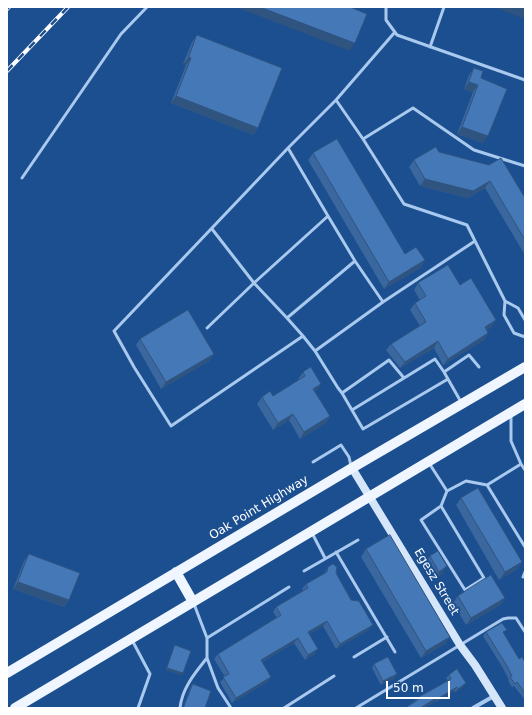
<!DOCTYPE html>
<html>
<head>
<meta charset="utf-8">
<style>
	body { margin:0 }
	#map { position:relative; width:532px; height:715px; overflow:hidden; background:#1b4f8f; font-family:"DejaVu Sans",sans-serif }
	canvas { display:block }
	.frame { position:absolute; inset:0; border:8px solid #fff; pointer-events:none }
	.scale { position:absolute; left:386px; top:681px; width:64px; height:18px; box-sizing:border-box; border:2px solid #fff; border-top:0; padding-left:5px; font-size:12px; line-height:14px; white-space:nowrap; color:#fff; -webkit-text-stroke:3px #1b4f8f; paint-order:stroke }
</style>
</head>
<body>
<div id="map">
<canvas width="532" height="715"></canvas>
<div class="frame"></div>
<div class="scale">50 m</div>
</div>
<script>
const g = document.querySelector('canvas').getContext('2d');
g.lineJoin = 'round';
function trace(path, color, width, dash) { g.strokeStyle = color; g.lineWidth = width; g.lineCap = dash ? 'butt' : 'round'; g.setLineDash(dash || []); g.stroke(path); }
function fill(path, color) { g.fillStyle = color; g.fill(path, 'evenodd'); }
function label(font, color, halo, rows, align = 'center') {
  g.font = font + ' "DejaVu Sans",sans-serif'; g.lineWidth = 4; g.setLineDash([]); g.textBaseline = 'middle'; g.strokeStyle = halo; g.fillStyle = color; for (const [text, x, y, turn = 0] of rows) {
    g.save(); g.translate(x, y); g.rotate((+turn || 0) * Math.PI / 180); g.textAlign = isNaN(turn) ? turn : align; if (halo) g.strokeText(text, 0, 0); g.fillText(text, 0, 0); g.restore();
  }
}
const lane = new Path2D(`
	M386,7V20L397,35L525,80
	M430,47L444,7
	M336,100L363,139L404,204L467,225L505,301L518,308L525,320
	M363,139L413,108L474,150L525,166
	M22,178L121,34L147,7
	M328,216L355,261
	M212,229L254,283L328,216L288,148
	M505,301L504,315L514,333L525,337
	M207,328L254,283L287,318
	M303,336L287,318L355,261L383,302
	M315,351L383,302L475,241
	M404,378L389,360L342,393L363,429L448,379
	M342,393L338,388L315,351L303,336L171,426L134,367L114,331L288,148L336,100L395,32
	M461,402L444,372L469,355L479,367
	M352,410L435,359L444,372
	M313,462L341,445L349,457L351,466
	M429,463L447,491L441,506L421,520L465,590L484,578L441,506
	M521,464L525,470
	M487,485L525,547
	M447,491L466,481L487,485L521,464L511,441V415
	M312,533L325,558
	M336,552L395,652
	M304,571L358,540
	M523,577L525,572
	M194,604L207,638V658L218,688L231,708
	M207,638L289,587
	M132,640L150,674L138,708
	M354,657L387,637
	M180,708C182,688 195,673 207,658
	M284,708L334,676
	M356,708L503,619L508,618H516L525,632`);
const street = new Path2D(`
	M473,708L494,696`);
const secondary = new Path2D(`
	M352,468L460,645L475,665L502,708`);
const primary = new Path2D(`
	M176,572L193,602
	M7,673L352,468L525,367
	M15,708L525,404`);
const rail = new Path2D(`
	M7,9L9,7
	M7,71L68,7`);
const wall = new Path2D(`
	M197,35L258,128L253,135L171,103L186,65L183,64L192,42Z
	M474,68L481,78L483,143L457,134L473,92L464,89L469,75Z
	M439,152L525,198V255L485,188L468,198L420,186L409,167L414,160Z
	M313,153L405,254L425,260L420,268L384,289L308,160Z
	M418,283L460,285L492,327L487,330L488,333L484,340L443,365L434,348L400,368L386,350L391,344L420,326L410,310L415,303L420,300L414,290Z
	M140,339L214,354L209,361L161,389L136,345Z
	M303,372L321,384L317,390L315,391L330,416L326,423L300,439L289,420L273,430L257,404L262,397L273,396L299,380L298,379Z
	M461,498L522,562L517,569L499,580L456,505Z
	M366,549L445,644L421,658L361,557Z
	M29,554L69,600L64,607L13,589L24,561Z
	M430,556L442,574L434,579L425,564Z
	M328,567L336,573L369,630L336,649L323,626L309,634L315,654L305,660L294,643L262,662L271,677L267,682L232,703L220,682L225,677L214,659L218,654L277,618L273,612L276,607L303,591L302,589L306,584L324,574L325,572Z
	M458,596L505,598L500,605L466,625L453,603Z
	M486,632L504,634L519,659L525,662V700L514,686L512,687L508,681L509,680L504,670L483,636Z
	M175,645L181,675L166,670L174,647Z
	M374,664L395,678L381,685L372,668Z
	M449,675L463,687L455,692L454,691L436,702V701L424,708H405L414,702L417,698L448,681L446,678Z
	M193,684L205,708H183L191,686Z`);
const shadedWall = new Path2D(`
	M236,7H260L355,43L350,51Z
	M497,7H519L525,9V19L496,8Z
	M189,57L191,58L186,65L183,64Z
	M469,82L478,85L473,92L464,89Z
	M176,96L258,128L253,135L171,103Z
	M462,127L488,136L483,143L457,134Z
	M425,179L490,181L485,188L468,198L420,186Z
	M425,260L420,268L384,289L389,282Z
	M496,320L492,327L481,334L485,327Z
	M488,333L484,340L443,365L448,359Z
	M438,341L434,348L400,368L405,362Z
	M214,354L209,361L161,389L166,382Z
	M321,384L317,390L309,395L313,389Z
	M293,414L289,420L273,430L278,423Z
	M330,416L326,423L300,439L304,432Z
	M522,562L517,569L499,580L505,572Z
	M447,566L442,574L434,579L439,572Z
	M18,582L69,600L64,607L13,589Z
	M505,598L500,605L466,625L471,618Z
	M327,621L323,626L304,637L308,632Z
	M373,625L369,630L336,649L340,644Z
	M450,637L445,644L421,658L426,651Z
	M298,638L294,643L257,665L261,660Z
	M318,649L315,654L305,660L308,655Z
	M167,668L183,673L181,675L166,670Z
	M397,674L395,678L381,685L383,681Z
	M271,677L267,682L232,703L236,698Z
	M466,683L463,687L455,692L458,689Z
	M457,687L454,691L436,702L439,698Z
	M438,697L436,701L424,708H420Z`);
const building = new Path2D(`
	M260,7H350L367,14L355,43Z
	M519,7H525V9Z
	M197,35L282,68L258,128L176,96L191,58L189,57Z
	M474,68L483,71L481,78L507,89L488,136L462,127L478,85L469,82Z
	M337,139L405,254L416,247L425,260L389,282L313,153Z
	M436,147L439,152L489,165L501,158L525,198V240L490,181L473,191L425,179L414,160Z
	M448,265L460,285L471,278L496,320L485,327L488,333L448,359L438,341L405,362L391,344L426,322L415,303L426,296L418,283Z
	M188,310L214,354L166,382L140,339Z
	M311,367L321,384L313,389L330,416L304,432L293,414L278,423L262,397L270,391L273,396L305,376L303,372Z
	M478,488L522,562L505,572L461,498Z
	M390,535L450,637L426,651L366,549Z
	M438,551L447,566L439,572L430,556Z
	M29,554L80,573L69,600L18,582Z
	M333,564L337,567L336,573L351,600L359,601L373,625L340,644L327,621L308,632L318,649L308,655L298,638L261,660L271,677L236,698L223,677L229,674L218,654L281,615L276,607L308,588L306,584L327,572L328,567Z
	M491,575L505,598L471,618L458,596Z
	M502,623L507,630L503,632L519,659L522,657L525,662V693L517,682L515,684L510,677L512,676L507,666L486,632Z
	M175,645L191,651L183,673L167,668Z
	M388,657L397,674L383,681L374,664Z
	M457,669L466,683L458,689L457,687L439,698L438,697L420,708H405L418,700L417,698L451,679L449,675Z
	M193,684L211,691L205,708H187L184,707Z`);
const streetNames = [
	["Oak Point Highway",259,508,-31],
	["Egesz Street",436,582,59]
];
trace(lane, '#a9c9ee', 3);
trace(street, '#a9c9ee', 4);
trace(secondary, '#d6e6fa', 8);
trace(primary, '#f0f6ff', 10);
trace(rail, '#fff', 4);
trace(rail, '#1b4f8f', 2.5, [8]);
fill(wall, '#3a679d');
fill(shadedWall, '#305480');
fill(building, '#4478b7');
trace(building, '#305480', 1);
label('12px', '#fff', '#1b4f8f', streetNames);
</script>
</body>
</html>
